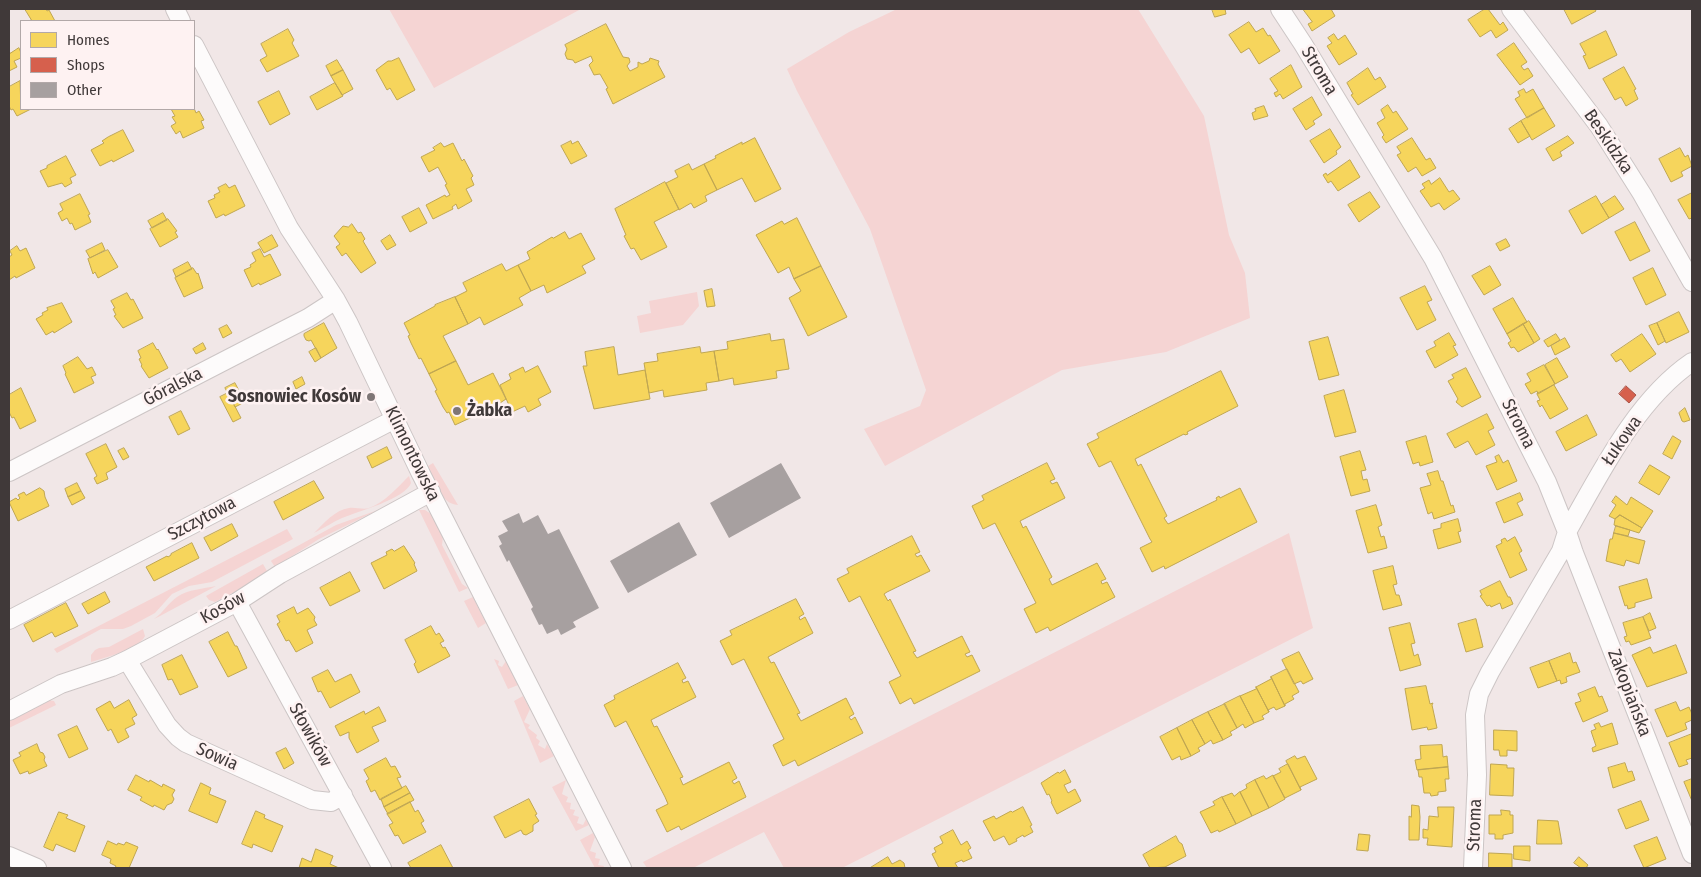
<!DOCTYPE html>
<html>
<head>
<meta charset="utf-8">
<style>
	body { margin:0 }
	#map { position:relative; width:1701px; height:877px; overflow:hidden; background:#f1e7e7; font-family:"Fira Sans Condensed",sans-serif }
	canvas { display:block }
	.frame { position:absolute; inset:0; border:10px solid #403939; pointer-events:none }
	.legend { position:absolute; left:20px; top:20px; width:175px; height:90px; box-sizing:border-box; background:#fef2f2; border:1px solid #b2a8a8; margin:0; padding:6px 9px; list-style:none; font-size:15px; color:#403939 }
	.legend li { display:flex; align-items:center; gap:10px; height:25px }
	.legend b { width:25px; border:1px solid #b2a8a8 }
</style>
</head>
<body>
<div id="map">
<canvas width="1701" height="877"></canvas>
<div class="frame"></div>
<ul class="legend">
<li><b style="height:14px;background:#f6d55c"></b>Homes</li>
<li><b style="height:14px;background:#d6604d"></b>Shops</li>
<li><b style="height:14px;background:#a7a0a0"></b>Other</li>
</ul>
</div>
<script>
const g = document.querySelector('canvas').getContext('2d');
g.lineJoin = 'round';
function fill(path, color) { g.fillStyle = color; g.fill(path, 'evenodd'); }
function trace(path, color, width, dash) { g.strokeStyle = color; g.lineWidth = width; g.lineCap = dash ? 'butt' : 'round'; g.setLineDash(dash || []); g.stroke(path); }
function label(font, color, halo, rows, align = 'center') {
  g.font = font + ' "Fira Sans Condensed",sans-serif'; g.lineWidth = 5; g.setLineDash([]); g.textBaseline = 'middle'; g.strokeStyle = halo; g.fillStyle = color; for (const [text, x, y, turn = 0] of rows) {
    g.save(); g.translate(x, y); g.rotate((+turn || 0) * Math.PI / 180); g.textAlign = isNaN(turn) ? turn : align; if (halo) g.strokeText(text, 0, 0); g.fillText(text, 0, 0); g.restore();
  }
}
const green = new Path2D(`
	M389,9H581L434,88Z
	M897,9H1138L1204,116L1229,235L1245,273L1250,318L1166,352L1062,370L885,466L864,429L920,406L926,390L870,229L797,91L787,69L849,32Z
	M697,292L699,306L683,325L640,333L637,316L651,313L649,301Z
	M433,463L458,505C440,504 434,479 428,466Z
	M409,476L411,483C405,499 359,511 342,518C333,522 324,528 314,533C324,523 335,510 349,508C356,507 363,510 369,508C385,502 397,488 409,476Z
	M378,510L319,539L275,567L271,561L272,560L336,525Z
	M419,510H425L431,514L443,537L442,545L462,584L468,588L459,592Z
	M287,529L293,539L212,582L189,586L172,594L155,613L131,626L123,629H101L57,653L54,649Z
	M1289,533L1313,628L842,868H784L764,832L693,868H647L643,862Z
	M263,564L267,571L248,585L215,602L209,600L206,596Z
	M216,586L160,616L154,619C163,613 168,603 177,597C189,589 203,589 216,586Z
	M473,597L486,623L478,628L464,601Z
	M143,629L145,636C139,649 104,658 91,662V655L95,650L99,648L109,647Z
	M494,659L499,661L498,665L502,667L506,661L518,685L508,689Z
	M523,696L530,709L524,722L530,725L528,728L537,735L536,738L540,741L538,745L545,749L547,744L554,756L540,763L514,701Z
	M47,700L54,701L56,705L9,728V721L10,719Z
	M566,780L562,794L568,797L566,802L571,803L570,809L575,810L573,815L579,817L577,823L583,825L586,819L589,825L576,831L552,787Z
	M593,833L595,837L590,851L596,853L595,858L600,859L598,865L604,866L603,868H595L580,840Z`);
const homes = new Path2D(`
	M25,9H46L47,11L49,10L55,21H29L31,20Z
	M1212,9H1225L1226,14L1215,17Z
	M1303,9H1331L1335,16L1312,31L1308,24L1312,22Z
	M1485,9H1488L1500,25L1503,22L1508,30L1496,38L1491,30L1480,37L1468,20Z
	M1564,9H1595L1596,11L1572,24Z
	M1249,22L1256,32L1263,28L1268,36L1270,35L1280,51L1259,64L1249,48L1241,53L1229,35Z
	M606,24L623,57L629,58L630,62L627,66L630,71L638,67V62L642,64L649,61L650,58L659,61L658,64L665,77L613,104L606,89L608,88L600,74L594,75L589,65L593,61L591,56L575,63L573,60L567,59L565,54L567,49L565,45Z
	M288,29L294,40L292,43L299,56L267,72L260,60L267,56L261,44Z
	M1606,31L1617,55L1589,69L1583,56L1586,55L1580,44Z
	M1334,34L1338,40L1345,35L1357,54L1339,65L1327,46L1332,43L1328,38Z
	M1514,43L1527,62L1521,66L1524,70L1528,68L1533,76L1520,85L1497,55Z
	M19,48L21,53V58L14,61L17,67L9,71V51L10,53Z
	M399,58L415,90L397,100L390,88L387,90L376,70L388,61H391Z
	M337,60L343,70L331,76L326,66Z
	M1291,65L1302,87L1283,99L1280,94L1276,97L1274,93L1278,91L1270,79Z
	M1624,67L1636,89L1634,90L1638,99L1626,106L1621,97L1615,100L1603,79Z
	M1368,68L1375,80L1380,77L1386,87L1358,105L1351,95L1353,94L1347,83Z
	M343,70L353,89L342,95L331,76Z
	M20,81L21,109H31L17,116L13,109L11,110L9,106V87Z
	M335,83L343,96L317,110L310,97Z
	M1524,89L1526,93L1533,89L1544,108L1527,118L1515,99L1520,96L1518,92Z
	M279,91L290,114L270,125L258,102Z
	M1312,97L1322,115L1313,121L1315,124L1306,130L1293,109Z
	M1388,105L1393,113L1396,111L1408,129L1386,143L1382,137L1384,135L1377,123L1385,118L1381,110Z
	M1264,106L1268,116L1254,120L1252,113L1256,111L1255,109Z
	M194,108L196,113L199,111L204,120L201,121L204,128L183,138L180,131L176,134L171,126L176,123L172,117L175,116L171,109Z
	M1544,108L1555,126L1532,140L1521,121Z
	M1521,121L1530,136L1518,143L1509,129Z
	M1330,129L1341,147L1336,151L1337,154L1324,163L1310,141Z
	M123,130L134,151L113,162L112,160L100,166L91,150L104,143L102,141L108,137Z
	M1568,136L1574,143L1560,152L1562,156L1553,161L1546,149Z
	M755,138L781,189L755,202L742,178L717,190L704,164L716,158L715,156L742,142V144Z
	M1412,138L1426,160L1430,158L1436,168L1422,176L1416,167L1408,172L1397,155L1401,153L1397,147Z
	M571,141L572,144L578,141L587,156L571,164L561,146Z
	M441,143L444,147L453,143L462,161L464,159L473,176L471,178L474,185L466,189L472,201L458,209L456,204L452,207L453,209L433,219L426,205L445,195L446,197L450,195L445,185L447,184L438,167L429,172L421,157L435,150L433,148Z
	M1680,148L1685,157L1688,155L1692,166L1681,172L1683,176L1671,182L1659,159Z
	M66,156L76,175L70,178L72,183L65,187L62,183L48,187L40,171L47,168V166Z
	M1350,160L1360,177L1338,191L1331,181L1328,183L1323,175L1326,173L1327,175Z
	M689,164L692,170L704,164L717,190L705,196L707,201L694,208L691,203L679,210L666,183L678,177L675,171Z
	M1440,178L1449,192L1453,190L1460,199L1444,210L1439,203L1431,207L1420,191L1425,188L1422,184L1429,180L1431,184Z
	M665,182L679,209L654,222L667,247L641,260L634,248L631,249L624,236L626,235L615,209Z
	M226,184L229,188L235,185L245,206L225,216L224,214L216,218L208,201L215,198L214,195L220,192L218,188Z
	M1370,192L1380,207L1359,222L1348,205Z
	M1692,193V218L1689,219L1678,200Z
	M80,194L90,214L88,215L91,222L75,230L72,223L70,224L67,218L62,221L58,213L63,210L60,204Z
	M1596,196L1609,218L1582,234L1569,211Z
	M1615,196L1624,209L1609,218L1601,205Z
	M419,208L427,223L410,232L402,217Z
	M163,213L167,220L152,228L148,221Z
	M797,218L821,266L794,279L789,267L778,273L756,235L782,221L784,224Z
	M168,219L177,231L175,232L178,237L160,247L150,229Z
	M1635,222L1650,251L1630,261L1615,232Z
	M352,224L358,233L361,232L365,239L363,241L376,263L361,273L346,253L342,256L336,247L340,244L334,236L343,226L348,227Z
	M565,232L569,239L581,233L595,259L582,266L586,273L547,293L544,285L531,291L518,265L530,259L527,252L552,237L553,238Z
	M272,235L278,246L264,253L258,243Z
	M390,235L396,245L387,250L381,241Z
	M1506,239L1510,246L1500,251L1496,244Z
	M102,243L105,250L90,258L86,251Z
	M17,246L20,251L26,248L35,268L16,278L15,276L9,280V257L12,255L10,251Z
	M260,249L264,257L270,254L281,275L260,285L259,283L252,287L244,270L251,267L250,265L256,261L252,253Z
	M108,250L118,267L98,278L95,272L93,274L88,259Z
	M188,262L192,269L176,277L173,270Z
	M502,264L506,271L518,265L531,291L519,298L523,305L484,325L480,317L468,324L455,297L467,291L463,283Z
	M821,266L847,317L808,336L789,298L801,291L794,279Z
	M1490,266L1501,285L1484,295L1472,276Z
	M193,268L197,274L198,273L203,288L184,297L175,278Z
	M1653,268L1666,295L1646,305L1633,278Z
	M1425,286L1432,300L1427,302L1436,320L1417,330L1400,298Z
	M712,289L715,306L707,307L704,291Z
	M127,293L131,300L133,299L143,318L123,328L114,316L116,315L113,309L115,308L111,301Z
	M455,297L468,324L443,336L456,361L429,374L421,358L419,359L411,343L408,336L410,335L404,323L435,306V305Z
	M1513,298L1527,322L1507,334L1493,309Z
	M62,303L72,322L54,333L53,331L46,335L36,319L43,315L42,313L48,310L47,308Z
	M1679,312L1689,332L1666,343L1657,323Z
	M1529,321L1540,339L1534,343L1523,324Z
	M324,323L337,348L321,358L311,340L309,341L306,340L304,336V334Z
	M1657,323L1665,341L1658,345L1649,326Z
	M1523,324L1534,343L1518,352L1514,347L1511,348L1508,343L1511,341L1507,334Z
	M227,325L232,333L223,338L219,329Z
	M1449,333L1456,345L1453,346L1458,355L1435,368L1426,351L1436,346L1434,342Z
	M770,334L771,341L784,339L789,369L776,371L777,378L734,385L733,378L719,381L714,351L728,349L727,342Z
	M1556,334L1560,340L1548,347L1544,341Z
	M1642,334L1656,354L1630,372L1621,359L1616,362L1611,355Z
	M1328,337L1339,375L1319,380L1309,342Z
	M1565,338L1570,347L1555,355L1551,346Z
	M153,343L157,350L158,349L168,368L149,378L141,366L142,365L139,359L141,358L138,351Z
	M203,343L206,349L196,354L193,349Z
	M614,347L618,375L645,370L650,399L594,409L583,366H587L585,352Z
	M700,347L701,353L714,351L719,381L706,383L707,390L670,396L664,397L663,390L649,393L644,363L658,361L657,354Z
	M316,348L321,358L315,362L309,352Z
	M78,357L87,369L92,367L96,375L91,377L94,383L74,393L65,374L66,373L63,366Z
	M1557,358L1568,377L1555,384L1545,365Z
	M456,361L468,385L493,373L506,399L500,403V404L455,425L449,412L447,413L443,407L435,391L437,390L429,374Z
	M1544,365L1555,384L1538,394L1537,391L1531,394L1525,384L1531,381L1527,374Z
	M538,366L551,392L538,399L541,405L528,412L525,406L512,412L500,385L511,379L509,374L523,367L525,372Z
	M1466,368L1481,397L1462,407L1456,402L1458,399L1448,381L1454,378L1452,375Z
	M1221,371L1238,406L1187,432L1188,434L1185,435L1184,434L1135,459L1138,466L1141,464L1167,516L1164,518L1168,524L1217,500L1216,498L1219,496L1220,498L1240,488L1257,522L1165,569L1164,566L1152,572L1140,548L1152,542L1150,539L1111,461L1099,467L1087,444L1099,438L1097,434Z
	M302,377L305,384L296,389L293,382Z
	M235,383L245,402L235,407L225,388Z
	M1554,385L1568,409L1550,419L1542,405L1540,407L1537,401L1540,400L1537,394Z
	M21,388L36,421L20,429L14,417L12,418L9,412V395Z
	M1344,390L1356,432L1335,437L1324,396Z
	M228,393L241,418L233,422L220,397Z
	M1685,408L1690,420L1684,422L1682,421L1679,413Z
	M181,411L190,429L178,435L169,417Z
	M1487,414L1494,428L1488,431L1495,445L1476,455L1468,441L1455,448L1447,434Z
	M1587,415L1597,435L1566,451L1556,432Z
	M1426,436L1433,462L1420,466L1419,462L1413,464L1406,442Z
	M1673,436L1681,441L1672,459L1663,454Z
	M106,444L117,467L106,473L108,479L97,484L94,478L97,476L86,454Z
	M387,447L392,458L372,468L367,457Z
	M124,448L129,457L123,460L118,451Z
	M1360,451L1366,470L1361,471L1363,480L1367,479L1370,491L1351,496L1340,457Z
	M1499,455L1503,463L1508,460L1517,481L1497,490L1486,466L1497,462L1495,457Z
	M1047,463L1055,479L1050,481L1052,484L1057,482L1065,498L1020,521L1023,528L1026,526L1052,577L1049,579L1052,585L1097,563L1106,579L1101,581L1102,584L1107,582L1115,597L1050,631L1048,627L1036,633L1024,609L1036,603L997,527L995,523L983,529L972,506L984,500L982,496Z
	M1650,465L1670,477L1659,495L1639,483Z
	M1438,471L1441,481H1443L1451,506L1453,505L1455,512L1434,519L1432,512L1428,514L1420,488L1431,485L1427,474Z
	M314,481L324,498L283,520L274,502Z
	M77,483L81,491L68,497L65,489Z
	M40,488L44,491L45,497L49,506L18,521L9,502L16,498L18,500L20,498L18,495L24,492L26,495Z
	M81,491L85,498L72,505L68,497Z
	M1520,493L1523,500L1517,503L1523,515L1504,523L1496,503Z
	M1616,496L1627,505L1631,497L1653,511L1642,528L1620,515L1615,519L1609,516L1616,505L1612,502Z
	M1376,505L1382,525L1378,527L1381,537L1384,536L1387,548L1368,553L1356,511Z
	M1620,515L1642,528L1639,533L1614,525L1615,519Z
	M1458,519L1461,531L1458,532L1461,542L1438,549L1433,530L1441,528V524Z
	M232,524L238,536L211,551L204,538Z
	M1616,526L1630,530L1628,536L1614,533Z
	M1614,533L1645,541L1639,564L1626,560L1624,566L1606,561L1610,539H1612Z
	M912,536L920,552L915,554L917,557L921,555L930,571L887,592L884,594L888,601L890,599L916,651L913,652L917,658L962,636L970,652L965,654L967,657L972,655L980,671L914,704L911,698L900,704L889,682L901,676L862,600L860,596L849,602L837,579L849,573L847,569Z
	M1515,537L1522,551L1519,553L1527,570L1510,578L1496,546L1502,543L1501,540L1505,538L1507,541Z
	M192,543L199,558L154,581L146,567L167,556L168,557L171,555V554Z
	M404,546L415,563L414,564L417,571L384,589L371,563L387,555L386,552L392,549L394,551Z
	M1393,566L1397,584L1393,585L1396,595H1399L1402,605L1383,610L1373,571Z
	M350,572L360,591L330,606L320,588Z
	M1647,579L1652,598L1635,603V607L1628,609L1627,605L1625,606L1619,587Z
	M1500,581L1508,597H1510L1513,604L1502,609L1500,603L1491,607L1490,605L1487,606L1480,596L1482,595L1480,591Z
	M105,592L110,602L88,614L82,604Z
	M796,599L804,614L799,617L800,620L805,617L813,633L768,657L771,663L774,662L800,713L797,714L801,721L846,698L854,714L849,717L851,720L855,717L863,733L798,766L795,760L783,766L773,745L784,739L744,659L732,665L720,641L732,635L730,631Z
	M66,603L78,626L55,637L52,632L33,642L24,625Z
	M294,607L297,614L308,608L315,617L314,620L317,625L307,630L313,643L296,652L289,640L286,641L277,624L280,622L277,616Z
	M1650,613L1656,628L1649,631L1643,617Z
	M1643,617L1651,638L1631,645L1629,641L1626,642L1624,637L1627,636L1623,623Z
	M1476,619L1483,647L1466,652L1458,624Z
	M1410,623L1415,643L1411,644L1414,656L1418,654L1421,665L1400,671L1389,628Z
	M431,626L436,635L439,633L444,641L440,643L443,648L445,647L450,656L418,673L414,664L416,662L405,640Z
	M228,632L235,646H237L247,668L228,677L209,642Z
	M1676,645L1687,673L1647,687L1632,655L1650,647L1653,653Z
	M1299,652L1313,679L1303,684L1301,681L1294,684L1282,660Z
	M1570,653L1573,663L1576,662L1580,672L1566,677L1567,682L1561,684L1560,680L1557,681L1549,661Z
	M182,655L198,687L180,695L172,679L168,680L162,665Z
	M1549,661L1557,681L1538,688L1530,668Z
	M678,663L686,678L682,680L683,683L688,681L696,697L651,720L654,727L657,726L683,777L680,778L683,785L729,762L737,778L732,781L734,784L739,781L746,797L681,830L679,826L667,832L656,810L668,804L665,797L626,721L615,727L604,705L615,699L614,696Z
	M1287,669L1299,692L1292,696L1294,699L1285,704V706L1271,677Z
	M328,670L335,682L351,674L360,692L330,708L321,691L318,692L312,678Z
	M1271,677L1285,706L1276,710L1274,707L1268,710L1269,712L1256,687L1271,679Z
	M1426,686L1430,704L1433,703L1432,705L1437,728L1428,730L1427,727L1412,730L1405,689Z
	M1256,687L1269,712L1262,716L1264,719L1254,723L1240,696L1256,689Z
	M1595,687L1599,697L1602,696L1608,711L1583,722L1575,703L1581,701L1578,694Z
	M1240,696L1254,723L1245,728L1243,724L1237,728L1224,704Z
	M129,700L137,715L132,718L135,724L125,729L129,737L118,743L111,729L108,731L96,709L110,701L114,708Z
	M1676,702L1680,711L1689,707L1692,714V720L1685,723L1687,729L1667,737L1655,710Z
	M1225,704L1237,728L1230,732L1232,735L1223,740L1208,712Z
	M379,707L386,721L372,727L379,741L357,753L349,738V732L340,736L335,726L364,711L365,714Z
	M1208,712L1223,740L1213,744L1211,740L1205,744L1192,720Z
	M1192,720L1205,744L1198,748L1200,751L1191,756L1177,728Z
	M1599,723L1601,727L1612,723L1618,744L1593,752L1592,748L1596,746L1591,731L1596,729L1594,725Z
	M77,726L88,749L69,758L58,735Z
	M1177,728L1191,756L1181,760L1180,756L1172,760L1160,737Z
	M1494,730L1517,731V751L1507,750V756H1500L1499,750H1494Z
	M1692,734V758L1686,760L1688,764L1679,767L1669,743Z
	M37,744L40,752L43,753L45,757L44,760L47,766L29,774L28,771L20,774L13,760L21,756L19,753Z
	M1442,745L1443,757L1447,756L1448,767L1417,770L1415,760L1421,759L1420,746Z
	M286,748L294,763L284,769L276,753Z
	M1295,756L1297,759L1305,756L1317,779L1300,787L1301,790L1286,761Z
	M386,758L391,767L395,766L401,777L397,778L402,788L380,800L375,790L371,792L366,781L369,779L364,770Z
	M1625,763L1628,772L1632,771L1635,780L1613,788L1608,768Z
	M1288,764L1301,790L1285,798L1273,776L1281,772L1279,769Z
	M1491,764L1507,765V768H1514L1513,796L1490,795Z
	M1448,767L1449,779H1445L1446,791L1438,792V795L1431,796L1430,793H1424L1422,777H1419L1418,770Z
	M1065,770L1071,782L1064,785L1068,793L1075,789L1081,801L1057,814L1051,802L1052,801L1049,794L1047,795L1041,783L1058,772L1059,773Z
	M136,775L149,782L150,780L162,787L163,784L175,790L172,795L174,799L172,803L167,805L164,810L154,805L153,807L140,800L142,797L128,790Z
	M1264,776L1266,779L1273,775L1285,799L1269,808L1255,780Z
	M1692,779V801L1684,782Z
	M1255,780L1269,808L1252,816L1240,792L1247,788L1246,785Z
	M201,783L211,788L209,794L226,801L217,823L189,811Z
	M406,786L410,793L384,807L381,799Z
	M1240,792L1252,816L1236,824L1222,797L1232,793L1234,796Z
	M410,793L414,800L388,814L384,807Z
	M1222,797L1236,824L1219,832L1218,830L1211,833L1200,812L1215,805L1213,802Z
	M529,799L537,814L535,815L539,821L533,825V831L526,835L523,834L521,830L505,838L494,817Z
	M1641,801L1649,820L1626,829L1618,810Z
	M410,802L415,812L418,810L424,821L421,823L426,832L403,844L398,835L395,836L389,825L393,823L387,814Z
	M1412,805L1419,806L1420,817L1419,840H1409V816L1411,817Z
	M1023,807L1032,825L1030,826L1033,832L1024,837L1023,835L1016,839L1017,841L1009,845L1004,836L994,841L983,821L994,816L996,819L1011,811L1012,812Z
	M1438,807H1454L1452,847L1427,845L1428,838H1423V829L1428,830L1429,816L1438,817Z
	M1501,810L1510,811V815H1513V833L1503,835V839H1495V834H1489V815H1501Z
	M256,811L265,815L264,818L283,826L272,852L253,844L252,848L242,844Z
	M59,812L68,815L66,818L85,826L75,852L56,844L53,851L44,847Z
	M1538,820L1558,821L1562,844H1537Z
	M953,830L961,845L967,841L971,848L968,850L972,858L963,862L962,860L955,863L958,868H939L932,854L936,852L934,848L943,843L940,837Z
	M1359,834L1370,835L1368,851L1357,850Z
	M1176,836L1179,842L1182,844L1186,856L1165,867L1150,868L1143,855Z
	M1657,837L1666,859L1644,868L1634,846Z
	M108,841L117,845L118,843L124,845L126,842L138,847L129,868H115L116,866L110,863L111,859L102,855Z
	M441,845L453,868H411L408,863Z
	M1514,846H1530V861L1514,859Z
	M316,849L333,856L330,864L339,868H299L302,858L311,862Z
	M1489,853L1512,854V868H1489Z
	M888,857L892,864L900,860L904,863L905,868H870Z
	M1579,857L1588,865L1586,868H1581L1574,863Z`);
const shops = new Path2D(`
	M1626,386L1636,395L1629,403L1619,394Z`);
const building = new Path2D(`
	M781,463L801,498L729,538L710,503Z
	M519,513L523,523L538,515L548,534L559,529L599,608L573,622L576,627L561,635L558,629L547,634L542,624L539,625L531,609L533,607L509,560L507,562L499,546L502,544L498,536L508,531L502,521Z
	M679,522L697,555L628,593L610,561Z`);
const minor = new Path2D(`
	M175,9L181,21
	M1280,9L1303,44L1433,258L1547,482L1567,532L1561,551L1490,672L1479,694L1475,715L1477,775L1473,868
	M1511,9L1599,126L1642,194L1692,282
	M194,45L289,228L336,300L348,322L421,474L622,868
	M1692,362C1636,400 1600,474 1567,532L1574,553L1692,854
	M9,472L259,343L308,318L336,300
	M237,602L382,868
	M9,620L395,419
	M127,660L167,725L178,737L186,743L312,800L331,802L343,795
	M9,711L61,684L112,667L127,660L237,602L280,574L431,492
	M9,856L37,868`);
const markers = [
	[371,397,5,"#7e7676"],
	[457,411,5,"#7e7676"]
];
const streetNames = [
	["Stroma",1319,71,59],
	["Beskidzka",1608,142,56],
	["Góralska",173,387,-27],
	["Stroma",1518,424,63],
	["Łukowa",1622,441,-55],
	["Klimontowska",412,454,64],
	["Szczytowa",202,519,-28],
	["Kosów",223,608,-29],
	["Zakopiańska",1629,693,69],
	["Słowików",310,735,61],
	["Sowia",217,757,24],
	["Stroma",1475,825,-88]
];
const poiNames = [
	["Sosnowiec Kosów",361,397],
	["Żabka",467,411,"left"]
];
fill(green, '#f5d4d3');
fill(homes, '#f6d55c');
trace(homes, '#bfa652', 1);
fill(shops, '#d6604d');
trace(shops, '#a95447', 1);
fill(building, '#a7a0a0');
trace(minor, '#ccc5c5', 20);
trace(minor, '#fdfbfb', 18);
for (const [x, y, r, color] of markers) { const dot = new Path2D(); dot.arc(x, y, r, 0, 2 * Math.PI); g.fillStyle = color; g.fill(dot); trace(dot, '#fef2f2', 2); }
label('18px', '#403939', '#fef2f2', streetNames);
label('bold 18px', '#403939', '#fef2f2', poiNames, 'right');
</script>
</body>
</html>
